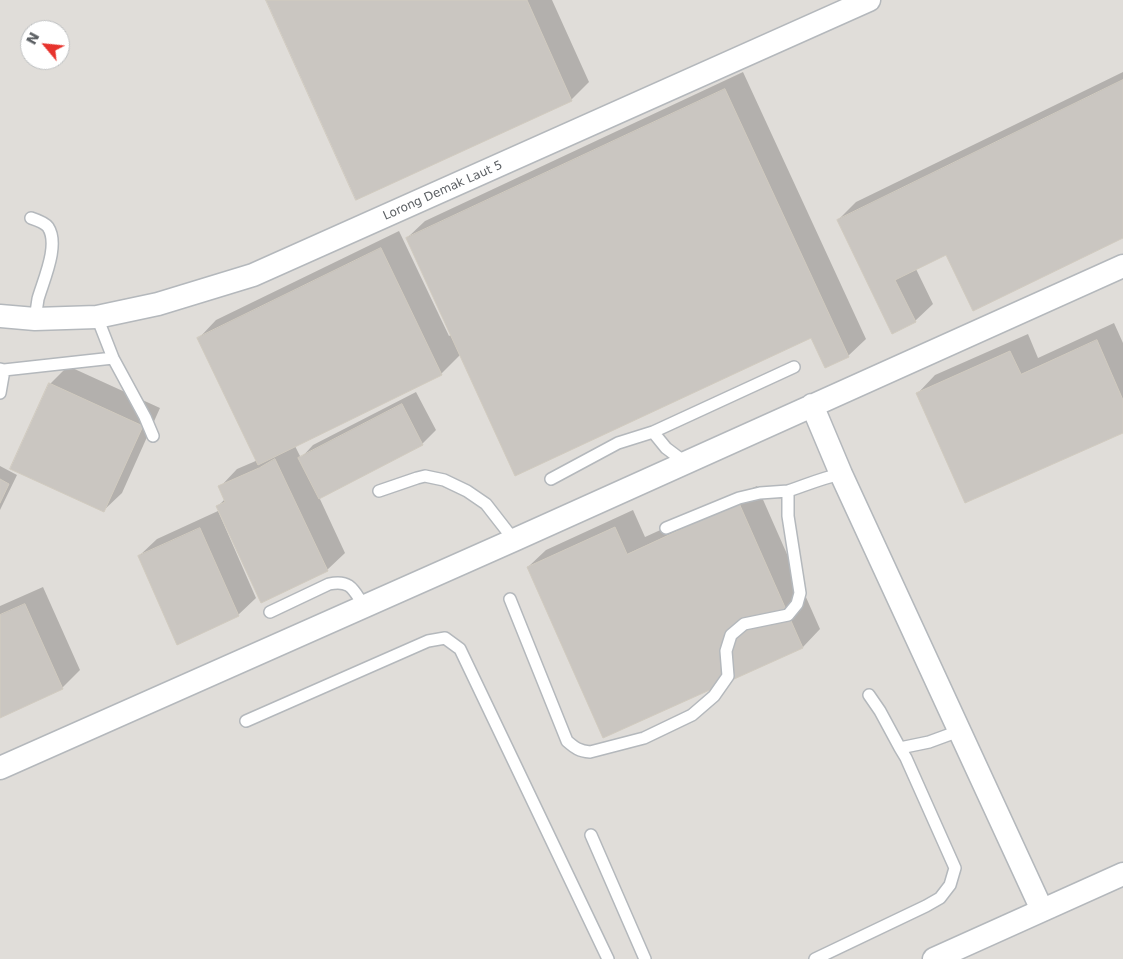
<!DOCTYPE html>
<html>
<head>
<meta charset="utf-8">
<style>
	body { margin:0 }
	#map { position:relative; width:1123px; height:959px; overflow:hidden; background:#edeae1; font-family:"DejaVu Sans",sans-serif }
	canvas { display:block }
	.north { position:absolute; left:20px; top:20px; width:50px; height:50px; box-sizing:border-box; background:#fff; border:1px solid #bdbfc0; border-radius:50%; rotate:298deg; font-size:14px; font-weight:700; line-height:20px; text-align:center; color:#5a5e62 }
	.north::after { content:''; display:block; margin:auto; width:18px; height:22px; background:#e7332d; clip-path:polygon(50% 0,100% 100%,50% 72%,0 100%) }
</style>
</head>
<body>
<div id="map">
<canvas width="1123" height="959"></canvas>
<div class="north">N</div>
</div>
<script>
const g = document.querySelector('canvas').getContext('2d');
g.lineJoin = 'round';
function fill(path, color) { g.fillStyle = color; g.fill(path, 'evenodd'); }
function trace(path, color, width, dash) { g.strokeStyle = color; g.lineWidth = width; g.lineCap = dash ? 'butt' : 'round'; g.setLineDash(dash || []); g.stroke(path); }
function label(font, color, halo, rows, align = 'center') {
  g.font = font + ' "DejaVu Sans",sans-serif'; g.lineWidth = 4; g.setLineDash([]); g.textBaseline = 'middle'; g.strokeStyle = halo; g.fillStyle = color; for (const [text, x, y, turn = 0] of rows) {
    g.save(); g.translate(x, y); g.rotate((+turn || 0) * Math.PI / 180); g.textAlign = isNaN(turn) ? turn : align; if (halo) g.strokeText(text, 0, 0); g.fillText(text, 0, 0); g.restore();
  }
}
const industrial = new Path2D(`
	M0,0H1123V959H0ZM30,30H60V60H30Z`);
const shadow = new Path2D(`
	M269,0H552L589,82L571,100Z
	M743,72L866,339L848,356L812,337L460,355L441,374L295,446L301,458L313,445L416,392L436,430L422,444L319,497L345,553L327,570L218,506L225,499L220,487L237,469L258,460L199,338L216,320L399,231L449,336L451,335L407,238L425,221Z
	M1123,72V237L947,254L916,269L933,304L915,321L838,220L856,202Z
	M1114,323L1123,343V431L918,393L935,375L1028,334L1038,358Z
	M68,366L160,408L122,493L104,510L50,384Z
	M0,466L17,475L0,510Z
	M757,486L820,629L803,647L603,737L528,567L546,550L633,510L645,537Z
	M218,511L256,598L238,615L139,556L157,539Z
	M43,587L80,670L62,688L0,716V606Z`);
const building = new Path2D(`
	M266,0H527L572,101L356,200Z
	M1123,80V238L973,311L946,255L895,280L916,322L892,334L837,220Z
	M725,89L849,357L825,368L811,338L515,476L406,238Z
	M381,248L442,375L258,465L197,338Z
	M1097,340L1123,400V433L965,503L916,393L1010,351L1021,374Z
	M49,383L143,426L104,512L10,469Z
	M402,404L423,445L319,499L298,458Z
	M275,459L328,571L261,603L216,506L225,502L218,486L259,468Z
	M0,479L9,484L0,503Z
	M739,503L803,648L603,738L527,567L615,527L627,554Z
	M200,528L239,616L177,645L138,556Z
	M25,604L63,689L0,718V615Z`);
const lane = new Path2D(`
	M31,218C37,220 45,223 48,227C60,245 43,281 38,299C37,306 36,312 35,319
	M97,317L113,358L145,417L153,436
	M0,369L4,370L0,393
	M4,370L113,358
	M653,432L794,367
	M551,479L618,443L653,432L666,448L686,463
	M379,491L417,478L425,476L444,480L467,491L486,504L514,540
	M666,528L739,498L760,493L788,491
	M510,599L567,741C575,748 579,751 590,752L644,738L692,715L714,696L728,676L726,651L731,635L744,624L788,615L797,604L800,593L788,516V491C806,485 822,478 841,474
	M270,612L329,584C351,579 354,591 364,606
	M869,695L880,711L900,748
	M246,721L428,641L445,638L460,649L608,959
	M591,835L645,959
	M815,959L926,906L940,898L950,885L955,868L906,758L900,748L929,742L959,731`);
const street = new Path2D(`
	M0,316L35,319L97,317L158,304L253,275L869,0
	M812,405L841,474L1042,910
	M0,768L514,540L1123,266
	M934,959L1123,874`);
const streetNames = [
	["Lorong Demak Laut 5",443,191,-24]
];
fill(industrial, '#e0ddd9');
fill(shadow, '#0003');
fill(building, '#cac6c1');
trace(building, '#d1cbc0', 1);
trace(lane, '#b4b8bc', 14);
trace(street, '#b4b8bc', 25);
trace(lane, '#fff', 11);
trace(street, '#fff', 22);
label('12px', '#5a5e62', '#fff', streetNames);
</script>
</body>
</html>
